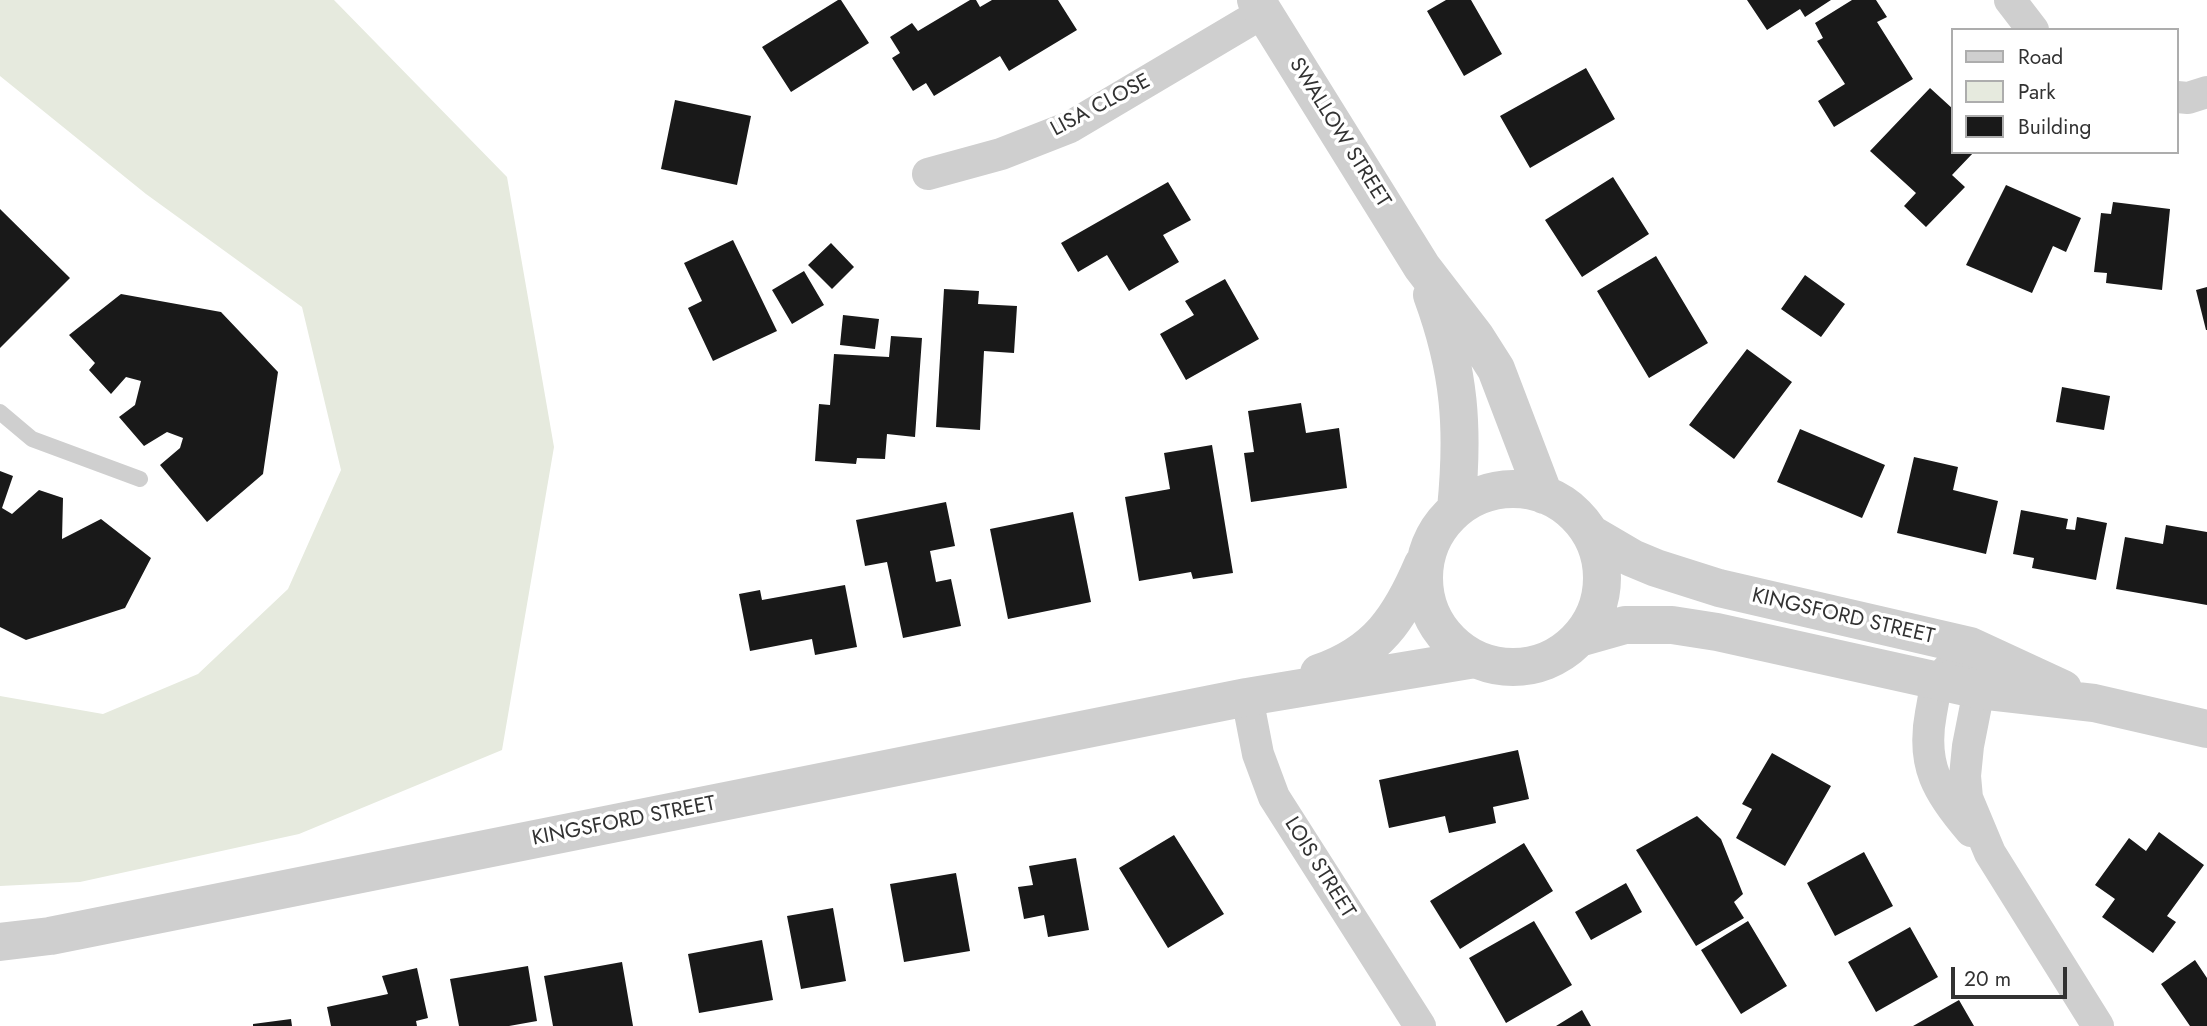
<!DOCTYPE html>
<html>
<head>
<meta charset="utf-8">
<style>
	body { margin:0 }
	#map { position:relative; width:2207px; height:1026px; overflow:hidden; background:#fff; font-family:Jost,sans-serif }
	canvas { display:block }
	.legend { position:absolute; left:1951px; top:28px; width:228px; height:126px; box-sizing:border-box; background:#fff; border:2px solid #adadad; margin:0; padding:9px 12px; list-style:none; font-size:21px; color:#323232 }
	.legend li { display:flex; align-items:center; gap:14px; height:35px }
	.legend b { width:35px; border:2px solid #adadad }
	.scale { position:absolute; left:1951px; top:967px; width:116px; height:32px; box-sizing:border-box; border:4px solid #323232; border-top:0; padding-left:9px; font-size:21px; line-height:24px; white-space:nowrap; color:#323232; -webkit-text-stroke:5px #fff; paint-order:stroke }
</style>
</head>
<body>
<div id="map">
<canvas width="2207" height="1026"></canvas>
<ul class="legend">
<li><b style="height:9px;background:#cfcfcf"></b>Road</li>
<li><b style="height:19px;background:#e6eade"></b>Park</li>
<li><b style="height:19px;background:#191919"></b>Building</li>
</ul>
<div class="scale">20 m</div>
</div>
<script>
const g = document.querySelector('canvas').getContext('2d');
g.lineJoin = 'round';
function fill(path, color) { g.fillStyle = color; g.fill(path, 'evenodd'); }
function trace(path, color, width, dash) { g.strokeStyle = color; g.lineWidth = width; g.lineCap = dash ? 'butt' : 'round'; g.setLineDash(dash || []); g.stroke(path); }
function label(font, color, halo, rows, align = 'center') {
  g.font = font + ' Jost,sans-serif'; g.lineWidth = 7; g.setLineDash([]); g.textBaseline = 'middle'; g.strokeStyle = halo; g.fillStyle = color; for (const [text, x, y, turn = 0] of rows) {
    g.save(); g.translate(x, y); g.rotate((+turn || 0) * Math.PI / 180); g.textAlign = isNaN(turn) ? turn : align; if (halo) g.strokeText(text, 0, 0); g.fillText(text, 0, 0); g.restore();
  }
}
const green = new Path2D(`
	M0,0H334L507,177L554,447L502,750L299,834L80,882L0,886V696L103,714L198,674L288,589L341,470L302,307L146,194L0,76Z`);
const building = new Path2D(`
	M838,0H841L869,43L791,92L762,47Z
	M970,0H976L980,7L992,0H1058L1077,30L1009,71L1000,56L934,96L926,83L913,91L892,58L900,53L890,37L912,23L918,31Z
	M1446,0H1471L1502,54L1464,76L1427,11Z
	M1747,0H1831L1805,17L1800,9L1767,30Z
	M1852,0H1876L1887,17L1877,22L1913,79L1834,127L1818,101L1845,84L1817,41L1823,38L1815,23Z
	M1586,68L1615,119L1530,168L1500,116Z
	M1930,88L1953,109V152H1974L1952,175L1965,187L1926,227L1904,206L1916,193L1870,151Z
	M675,100L751,116L737,185L661,169Z
	M1613,177L1649,234L1582,277L1545,220Z
	M1168,182L1191,220L1163,235L1179,262L1129,291L1107,255L1078,272L1061,243Z
	M2006,185L2081,218L2066,252L2053,246L2032,293L1966,265Z
	M2113,202L2170,209L2162,290L2106,283L2107,273L2094,272L2101,213L2111,214Z
	M0,209L70,278L0,348Z
	M733,240L777,331L713,361L688,308L702,301L684,263Z
	M831,243L854,267L832,289L808,265Z
	M1656,256L1708,343L1649,378L1597,291Z
	M804,271L824,305L792,324L772,290Z
	M1805,275L1845,304L1821,337L1781,309Z
	M1225,279L1259,339L1186,380L1160,334L1194,315L1185,301Z
	M2207,287V330H2206L2196,290Z
	M944,289L979,291L978,304L1017,306L1014,353L984,351L980,430L936,427Z
	M121,294L221,312L278,372L263,474L207,522L160,465L180,448L183,438L167,432L144,446L119,417L135,405L141,381L126,377L111,394L89,370L95,363L69,335Z
	M843,315L879,319L875,349L840,345Z
	M891,336L922,338L915,437L887,434L885,459L857,458L856,464L815,461L819,404L830,405L834,354L889,357Z
	M1747,349L1792,382L1734,459L1689,425Z
	M2062,387L2110,396L2104,430L2056,422Z
	M1301,403L1306,433L1339,428L1347,488L1251,502L1244,453L1254,452L1248,411Z
	M1800,429L1885,465L1862,518L1777,482Z
	M1212,445L1233,573L1193,579L1191,572L1139,581L1125,497L1170,489L1164,453Z
	M1914,457L1958,467L1953,490L1998,501L1986,554L1897,533Z
	M0,471L13,476L2,508L12,514L39,490L63,498L62,539L101,519L151,558L125,608L26,640L0,627Z
	M946,502L955,546L930,551L936,582L951,579L961,626L903,638L887,562L865,566L856,520Z
	M2021,510L2068,519L2066,529L2075,530L2077,517L2107,523L2096,580L2032,568L2034,558L2013,554Z
	M1073,512L1091,602L1008,619L990,529Z
	M2166,525L2207,532V605L2116,589L2125,537L2163,544Z
	M845,585L857,647L815,655L812,639L750,651L739,594L760,590L762,600Z
	M1518,750L1529,799L1493,807L1496,823L1449,833L1445,816L1389,828L1379,780Z
	M1772,753L1831,786L1785,866L1736,838L1752,809L1742,804Z
	M1697,816L1721,839L1743,894L1734,902L1744,918L1696,946L1636,850Z
	M2159,832L2204,865L2167,916L2176,922L2153,953L2102,917L2115,899L2095,885L2129,838L2146,851Z
	M1174,835L1224,914L1168,948L1119,868Z
	M1524,843L1553,891L1460,949L1430,901Z
	M1864,852L1893,906L1835,936L1807,883Z
	M1076,858L1089,930L1048,937L1044,915L1024,919L1018,887L1033,885L1029,866Z
	M956,873L970,951L904,962L890,884Z
	M1626,883L1642,912L1591,940L1575,912Z
	M833,908L846,981L801,989L787,916Z
	M1534,921L1572,985L1506,1023L1469,958Z
	M1748,921L1787,986L1741,1014L1701,950Z
	M1910,927L1938,977L1876,1012L1848,962Z
	M762,940L773,1000L699,1013L688,954Z
	M2195,960L2207,978V1026H2190L2161,984Z
	M622,962L633,1026H553L544,976Z
	M528,966L537,1021L509,1026H459L450,979Z
	M417,968L428,1018L416,1021L417,1026H331L327,1007L388,994L382,976Z
	M1959,1000L1974,1026H1913Z
	M1582,1010L1591,1026H1556Z
	M291,1019L292,1026H253V1024Z`);
const service = new Path2D(`
	M0,412L32,439L140,479`);
const minor = new Path2D(`
	M2010,0L2033,30
	M2177,97L2188,98L2207,92
	M928,174L1001,154L1070,127L1264,12
	M1952,665C1933,684 1936,688 1931,713C1921,765 1938,793 1971,831
	M1974,668L1979,690L1968,746L1965,776L1967,798L1990,853L2098,1026
	M1247,697L1258,754L1274,797L1420,1026`);
const tertiary = new Path2D(`
	M1256,0L1422,267L1475,336L1496,369L1544,495
	M1432,295C1460,371 1464,429 1456,509
	M1424 578a89 89 0 1 1 178 0a89 89 0 1 1-178 0Z
	M1591,534L1632,558L1656,568L1719,588L1970,646L2063,689
	M1579,638L1625,625H1672L1717,632L1979,690L2094,703L2207,729
	M1319,673C1377,653 1400,618 1423,564
	M0,942L50,936L1247,697L1475,659`);
const streetNames = [
	["LISA CLOSE",1101,106,-28],
	["SWALLOW STREET",1339,133,58],
	["KINGSFORD STREET",1843,617,13],
	["KINGSFORD STREET",624,822,-11],
	["LOIS STREET",1319,868,58]
];
fill(green, '#e6eade');
fill(building, '#191919');
trace(service, '#cfcfcf', 16);
trace(minor, '#cfcfcf', 32);
trace(tertiary, '#cfcfcf', 38);
label('21px', '#323232', '#fff', streetNames);
</script>
</body>
</html>
